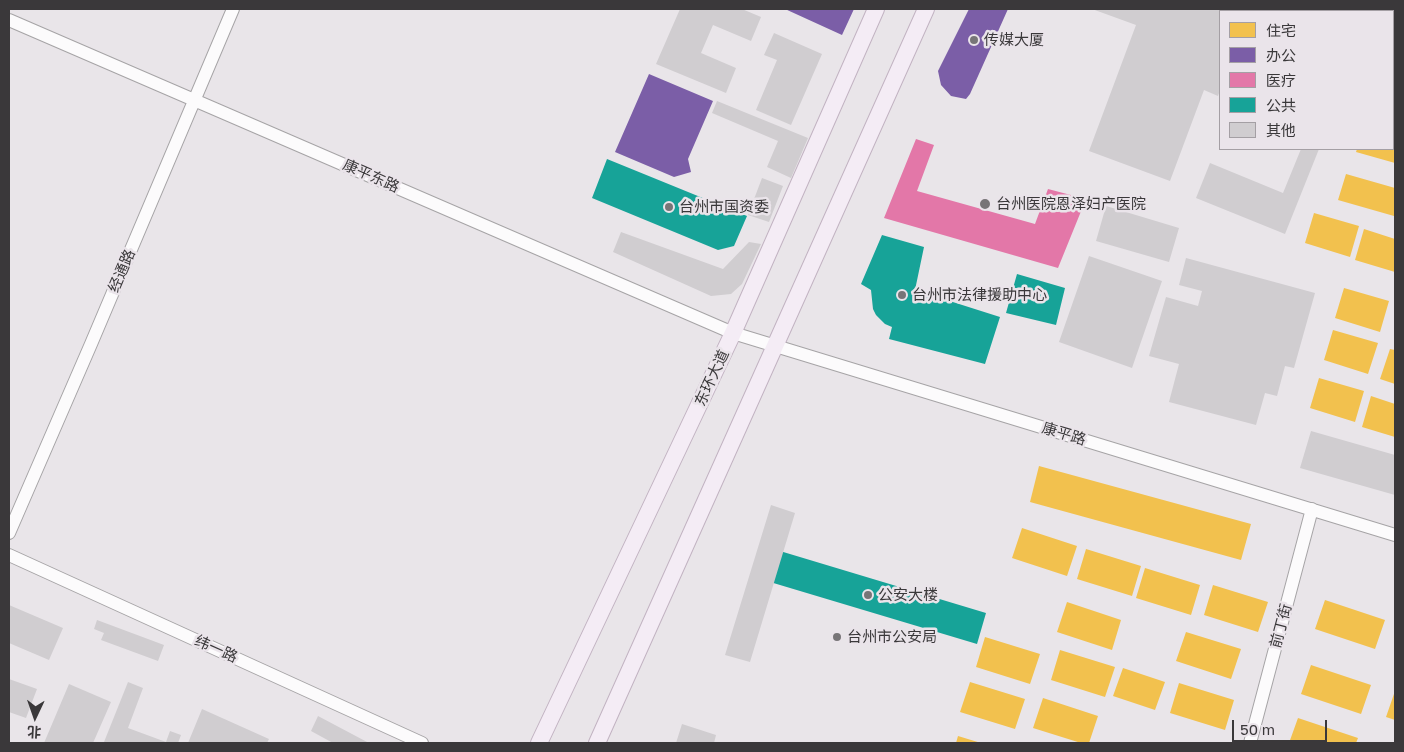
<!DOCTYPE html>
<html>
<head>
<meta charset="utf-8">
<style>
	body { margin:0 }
	#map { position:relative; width:1404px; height:752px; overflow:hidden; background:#e9e5e9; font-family:"Golos Text","Noto Sans SC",sans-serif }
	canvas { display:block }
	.frame { position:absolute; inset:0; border:10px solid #3a383a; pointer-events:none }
	.legend { position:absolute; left:1219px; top:10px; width:175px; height:140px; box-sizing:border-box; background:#eae4ea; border:1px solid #a49fa4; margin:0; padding:6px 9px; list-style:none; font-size:15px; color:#3a383a }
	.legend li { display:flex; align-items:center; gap:10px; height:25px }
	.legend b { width:25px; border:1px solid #a49fa4 }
	.north { position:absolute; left:10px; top:692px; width:50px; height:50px; -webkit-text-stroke:4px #eae4ea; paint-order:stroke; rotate:183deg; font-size:14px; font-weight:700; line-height:20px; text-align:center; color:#3a383a }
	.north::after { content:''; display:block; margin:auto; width:18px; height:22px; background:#3a383a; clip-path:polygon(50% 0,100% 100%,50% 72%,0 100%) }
	.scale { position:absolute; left:1232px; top:720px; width:95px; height:22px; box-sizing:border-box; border:2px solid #3a383a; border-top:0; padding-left:6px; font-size:15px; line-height:18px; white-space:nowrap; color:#3a383a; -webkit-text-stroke:4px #eae4ea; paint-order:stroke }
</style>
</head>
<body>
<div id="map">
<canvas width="1404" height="752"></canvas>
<div class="frame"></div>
<ul class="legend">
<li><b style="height:14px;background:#f2c14e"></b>住宅</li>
<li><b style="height:14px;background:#7b5ea7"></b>办公</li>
<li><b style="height:14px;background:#e377a8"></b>医疗</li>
<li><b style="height:14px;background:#17a398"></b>公共</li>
<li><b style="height:14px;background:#d0cdd0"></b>其他</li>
</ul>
<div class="north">北</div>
<div class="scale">50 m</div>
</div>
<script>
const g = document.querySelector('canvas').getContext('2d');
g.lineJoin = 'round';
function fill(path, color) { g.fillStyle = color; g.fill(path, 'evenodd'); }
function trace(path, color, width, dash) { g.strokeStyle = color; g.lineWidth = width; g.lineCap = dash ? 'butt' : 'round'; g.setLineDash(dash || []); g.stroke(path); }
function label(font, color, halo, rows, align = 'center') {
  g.font = font + ' "Golos Text","Noto Sans SC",sans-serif'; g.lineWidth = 5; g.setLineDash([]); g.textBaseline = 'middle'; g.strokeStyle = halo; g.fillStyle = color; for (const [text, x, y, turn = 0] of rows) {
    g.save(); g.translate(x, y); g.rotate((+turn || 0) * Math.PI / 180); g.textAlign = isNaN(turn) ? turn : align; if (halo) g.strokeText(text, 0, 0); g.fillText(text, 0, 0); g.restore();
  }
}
const homes = new Path2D(`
	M1393,79L1395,80V107L1393,106Z
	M1393,135L1395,136V163L1356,152L1357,149H1393Z
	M1346,174L1395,188L1394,216L1338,200Z
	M1314,213L1359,226L1350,257L1305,243Z
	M1364,229L1395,239V272L1355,260Z
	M1344,288L1389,301L1380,332L1335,318Z
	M1333,330L1378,343L1368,374L1324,360Z
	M1390,349L1395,350V384L1380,379Z
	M1319,378L1364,391L1355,422L1310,408Z
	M1371,396L1395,404V437L1362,427Z
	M1039,466L1251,524L1241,560L1030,502Z
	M1022,528L1077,546L1067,576L1012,558Z
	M1086,549L1141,566L1132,596L1077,579Z
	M1145,568L1200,585L1191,615L1136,598Z
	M1213,585L1268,602L1258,632L1204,615Z
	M1325,600L1385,620L1375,649L1315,629Z
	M1067,602L1121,620L1112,650L1057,632Z
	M1186,632L1241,649L1231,679L1176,661Z
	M985,637L1040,654L1030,684L976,667Z
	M1060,650L1115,667L1105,697L1051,680Z
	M1311,665L1371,685L1361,714L1301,694Z
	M1123,668L1165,682L1155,710L1113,696Z
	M970,682L1025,699L1015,729L960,712Z
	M1179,683L1234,700L1225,730L1170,713Z
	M1395,691V720L1386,717Z
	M1043,698L1098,716L1089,743H1081L1033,728Z
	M1298,718L1358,738L1356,743H1289Z
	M958,736L981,743H956Z`);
const offices = new Path2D(`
	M785,9H854L842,35Z
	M969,9H1008L970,94L966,99L951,96L941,85L938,71Z
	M649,74L713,101L688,159L691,172L674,177L615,152Z`);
const health = new Path2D(`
	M916,139L934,145L917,191L1035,224L1048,189L1086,199L1058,268L884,218Z`);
const public = new Path2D(`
	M607,159L747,216L734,246L718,250L592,198Z
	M882,235L924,247L915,290L1000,317L985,364L889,339L892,327L885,324L876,315L873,309L871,290L861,284Z
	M1017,274L1065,288L1056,325L1006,313Z
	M760,545L986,613L977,644L750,576Z`);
const building = new Path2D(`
	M680,9H742L761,17L751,41L713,25L701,53L736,68L726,93L656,64Z
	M1092,9H1251L1250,11H1220V90L1218,96L1204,90L1170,181L1089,151L1136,25Z
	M774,33L822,54L791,125L756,110L777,60L764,55Z
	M717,101L808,138L791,178L767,167L778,141L712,113Z
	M1301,149H1319L1285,234L1196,198L1210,163L1283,193Z
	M762,178L783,186L769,222L748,215Z
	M1106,206L1179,228L1169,262L1096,241Z
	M621,232L723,269L749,242L761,244L742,284L731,294L711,296L613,252Z
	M1089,256L1162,281L1132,368L1059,342Z
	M1186,258L1315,293L1294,368L1285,366L1277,396L1265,393L1256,425L1169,402L1179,364L1149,356L1166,297L1198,306L1202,291L1179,285Z
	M1311,431L1395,455V495L1300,468Z
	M771,505L795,513L750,662L725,655Z
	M9,605L63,628L49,660L9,643Z
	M97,620L164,645L158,661L101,640L104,633L94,629Z
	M9,679L37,689L26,718L9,712Z
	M128,682L143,688L128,728L166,742L170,731L181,735L178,743H108L104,742Z
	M69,684L111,702L93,743H44Z
	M202,709L269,739L267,743H188Z
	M318,716L369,743H333L311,731Z
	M682,724L716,735L714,743H676Z`);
const minor = new Path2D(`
	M9,20L733,333L1395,535
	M9,533L91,344L233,9
	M9,555L422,743
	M1250,743L1312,509`);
const major = new Path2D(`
	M539,743L733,333L876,9
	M597,743L926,9`);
const markers = [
	[974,40,5,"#777577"],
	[985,204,6,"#777577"],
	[669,207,5,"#777577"],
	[902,295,5,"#777577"],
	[868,595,5,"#777577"],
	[837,637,5,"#777577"]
];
const poiNames = [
	["传媒大厦",984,40],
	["台州医院恩泽妇产医院",996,204],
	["台州市国资委",679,207],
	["台州市法律援助中心",912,295],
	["公安大楼",878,595],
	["台州市公安局",847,637]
];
const streetNames = [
	["康平东路",371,176,24],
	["经通路",122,271,-67],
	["东环大道",712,378,-65],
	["康平路",1064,434,17],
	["前丁街",1281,626,-75],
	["纬一路",216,649,24]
];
fill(homes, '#f2c14e');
fill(offices, '#7b5ea7');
fill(health, '#e377a8');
fill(public, '#17a398');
fill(building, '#d0cdd0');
trace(minor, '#a6a4a6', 14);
trace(major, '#c2b3c2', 18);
trace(minor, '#fcfbfc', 12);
trace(major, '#f4ecf5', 16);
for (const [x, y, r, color] of markers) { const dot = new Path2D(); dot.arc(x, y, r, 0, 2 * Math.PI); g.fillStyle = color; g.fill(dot); trace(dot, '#eae4ea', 2); }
label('15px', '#3a383a', '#eae4ea', poiNames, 'left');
label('15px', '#3a383a', '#eae4ea', streetNames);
</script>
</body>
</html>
